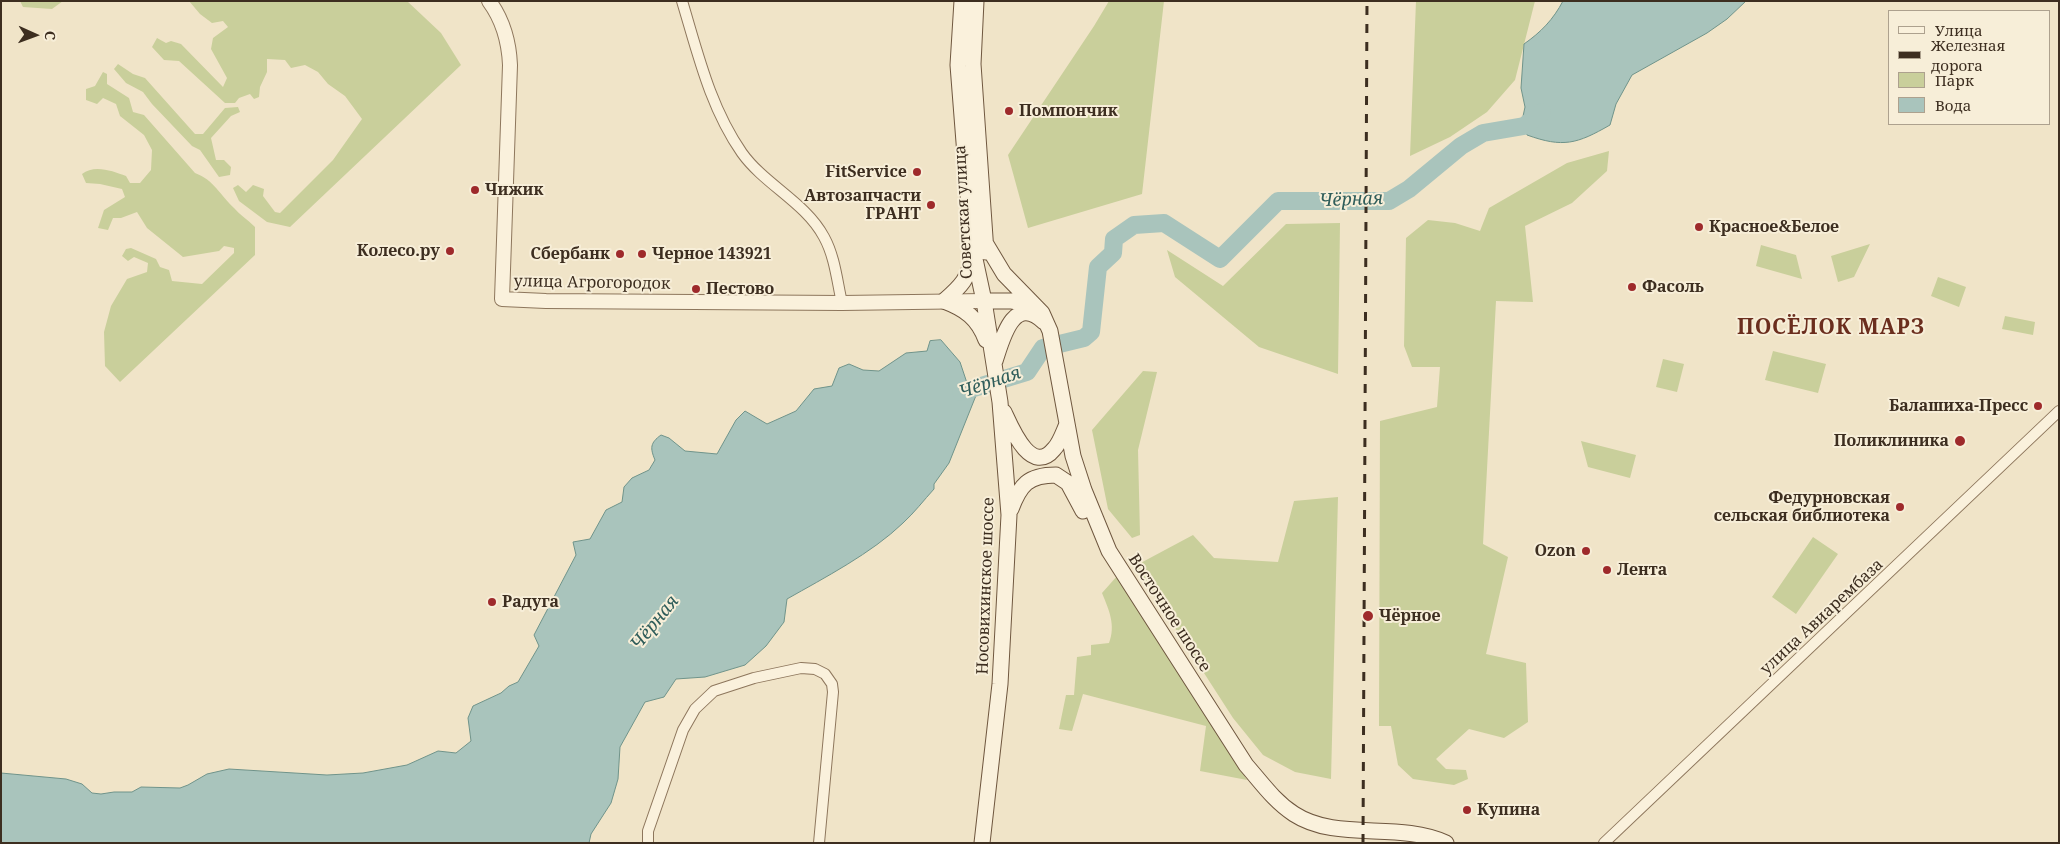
<!DOCTYPE html>
<html>
<head>
<meta charset="utf-8">
<style>
	body { margin:0 }
	#map { position:relative; width:2060px; height:844px; overflow:hidden; background:#f0e4c8; font-family:"Noto Serif",serif }
	canvas { display:block }
	.frame { position:absolute; inset:0; border:2px solid #3d2e20; pointer-events:none }
	.legend { position:absolute; left:1888px; top:10px; width:162px; height:115px; box-sizing:border-box; background:#f7eed8; border:1px solid #ada18e; margin:0; padding:6px 9px; list-style:none; font-size:15px; color:#3d2e20 }
	.legend li { display:flex; align-items:center; gap:10px; height:25px }
	.legend b { width:25px; border:1px solid #ada18e }
	.north { position:absolute; left:10px; top:10px; width:50px; height:50px; -webkit-text-stroke:4px #f7eed8; paint-order:stroke; rotate:92deg; font-size:14px; font-weight:700; line-height:20px; text-align:center; color:#3d2e20 }
	.north::after { content:''; display:block; margin:auto; width:18px; height:22px; background:#3d2e20; clip-path:polygon(50% 0,100% 100%,50% 72%,0 100%) }
</style>
</head>
<body>
<div id="map">
<canvas width="2060" height="844"></canvas>
<div class="frame"></div>
<ul class="legend">
<li><b style="height:6px;background:#faf1dc"></b>Улица</li>
<li><b style="height:6px;background:#3d2e20"></b>Железная дорога</li>
<li><b style="height:14px;background:#c9cf9b"></b>Парк</li>
<li><b style="height:14px;background:#a9c4bc"></b>Вода</li>
</ul>
<div class="north">С</div>
</div>
<script>
const g = document.querySelector('canvas').getContext('2d');
g.lineJoin = 'round';
function fill(path, color) { g.fillStyle = color; g.fill(path, 'evenodd'); }
function trace(path, color, width, dash) { g.strokeStyle = color; g.lineWidth = width; g.lineCap = dash ? 'butt' : 'round'; g.setLineDash(dash || []); g.stroke(path); }
function label(font, color, halo, rows, align = 'center') {
  g.font = font + ' "Noto Serif",serif'; g.lineWidth = 4; g.setLineDash([]); g.textBaseline = 'middle'; g.strokeStyle = halo; g.fillStyle = color; for (const [text, x, y, turn = 0] of rows) {
    g.save(); g.translate(x, y); g.rotate((+turn || 0) * Math.PI / 180); g.textAlign = isNaN(turn) ? turn : align; if (halo) g.strokeText(text, 0, 0); g.fillText(text, 0, 0); g.restore();
  }
}
const green = new Path2D(`
	M20,1H63L52,9L23,7Z
	M189,1H407L441,33L461,65L290,227L267,222L239,201L233,188L238,185L246,192L253,185L264,189L263,196L275,212L280,213L333,160L362,119L345,96L328,84L318,72L305,65L291,68L285,60L267,59V72L260,87L259,97L254,99L250,94L239,98L235,103H225L179,61L164,60L152,47L157,38L166,43L171,41L181,44L223,87L227,78L211,49L213,38L228,27L223,21L212,23L200,14Z
	M1109,1H1164L1142,194L1028,228L1008,155L1094,26Z
	M1416,1H1535L1515,80L1487,112L1450,137L1410,156Z
	M118,64L133,74L145,78L195,134H203L225,108L238,107L240,112L231,116L211,138L216,160H224L231,167L230,175L219,177L200,150L192,146L152,104L143,92L126,83L114,69Z
	M103,72L107,74V84L129,98L133,112L144,115L195,173C214,180 220,195 234,208C240,215 248,220 255,227V255L120,382L105,366L104,332L111,306L127,279L147,272L148,263L134,257L128,261L122,256L126,249L131,248L156,259L160,267L169,270L172,281L202,284L234,253V248L224,246L219,251L183,257L147,228L137,212L121,218H113L108,230L98,228L104,210L125,197L122,189L100,184L86,183L82,174C94,164 113,171 126,176L130,183H140L151,170L152,150L144,135L120,116L116,104L103,98L97,104L86,100V89L95,86Z
	M1609,151L1607,171L1572,203L1525,226L1533,302L1496,301L1483,544L1508,557L1486,654L1526,663L1528,722L1504,738L1469,729L1436,759L1446,769L1466,770L1468,779L1454,785L1413,779L1398,765L1391,726H1379L1380,421L1437,407L1440,367H1412L1404,346L1406,238L1428,220L1455,223L1480,231L1489,208L1567,163Z
	M1340,223L1338,374L1259,347L1175,277L1167,250L1223,286L1286,224Z
	M1870,244L1854,277L1838,282L1831,256Z
	M1761,245L1796,255L1802,279L1756,266Z
	M1938,277L1966,287L1959,307L1931,296Z
	M2005,316L2035,322L2033,335L2002,329Z
	M1773,351L1826,364L1818,393L1765,380Z
	M1663,359L1684,364L1677,392L1656,387Z
	M1143,371L1157,372L1138,450L1140,535L1132,538L1108,509L1092,430Z
	M1581,441L1636,455L1630,478L1588,467Z
	M1338,497L1331,779L1295,772L1263,755L1233,718L1135,566L1193,535L1214,558L1278,562L1294,501Z
	M1813,537L1838,554L1796,614L1772,597Z
	M1118,575L1247,780L1200,771L1206,726L1083,694L1072,731L1059,729L1066,695H1074L1077,657L1091,655V645L1109,643C1116,625 1109,610 1102,593Z`);
const water = new Path2D(`
	M1563,1H1746L1727,19L1707,33L1632,75L1616,104L1610,125C1577,144 1563,148 1527,135L1522,121L1525,107L1521,88L1524,44C1541,32 1553,20 1563,1Z
	M941,340L960,362L967,383L974,380L984,384L977,393L949,463L934,484V489C924,500 914,513 903,523C872,553 824,578 787,599L784,622L766,646L745,665L705,677L676,679L664,697L645,702L620,747L618,779L611,803L591,834L589,843H1V773L66,779L82,784L92,793L101,794L114,792H132L141,787L180,788L188,785L207,774L229,769L327,775L363,773L407,765L438,751L456,753L471,741L468,718L473,706L501,693L509,686L518,682L539,646L534,635L576,555L573,542L590,539L606,510L622,502L624,487L632,478L649,470L655,460C650,448 650,443 661,435L669,438L685,451L717,454L736,420L745,411L767,424L796,411L814,389L832,386L839,368L849,364L863,370L879,371L906,353L927,351L930,341Z`);
const river = new Path2D(`
	M961,392L1027,372L1043,348L1084,338L1091,332L1098,267L1113,253L1114,239L1134,225L1164,223L1220,259L1278,201H1389L1409,189L1461,146L1483,133L1524,126L1542,112`);
const minor = new Path2D(`
	M682,1C698,54 710,107 742,153C765,185 805,202 824,237C835,257 837,281 842,303
	M648,843V831L683,730L695,709L714,691L754,678L801,668L815,669L825,674L832,684L833,692L819,843
	M1604,843L2059,411`);
const tertiary = new Path2D(`
	M489,1C503,20 509,41 510,65L502,299L546,301L842,303L984,301`);
const secondary = new Path2D(`
	M962,1L958,65L972,245L984,301L1000,402L1009,515L1000,684L982,843
	M976,1L973,64L986,252
	M986,244L1004,274L1042,313L1050,331L1073,456L1084,490L1109,551L1246,765C1261,782 1274,801 1294,814C1337,842 1398,821 1446,843
	M972,255C971,277 959,288 944,301C965,309 978,318 986,340
	M984,301H1012L1034,305
	M995,361C1002,340 1013,293 1044,322
	M1004,412C1011,427 1031,477 1054,449C1060,443 1063,433 1067,424
	M1011,509C1020,485 1028,475 1056,475L1068,483L1083,511`);
const rail = new Path2D(`
	M1363,843L1367,1`);
const markers = [
	[1009,111,5,"#9e2a2b"],
	[917,172,5,"#9e2a2b"],
	[475,190,5,"#9e2a2b"],
	[931,205,5,"#9e2a2b"],
	[1699,227,5,"#9e2a2b"],
	[450,251,5,"#9e2a2b"],
	[620,254,5,"#9e2a2b"],
	[642,254,5,"#9e2a2b"],
	[1632,287,5,"#9e2a2b"],
	[696,289,5,"#9e2a2b"],
	[2038,406,5,"#9e2a2b"],
	[1960,441,6,"#9e2a2b"],
	[1900,507,5,"#9e2a2b"],
	[1586,551,5,"#9e2a2b"],
	[1607,570,5,"#9e2a2b"],
	[492,602,5,"#9e2a2b"],
	[1368,616,6,"#9e2a2b"],
	[1467,810,5,"#9e2a2b"]
];
const poiNames = [
	["Помпончик",1019,111],
	["FitService",907,172,"right"],
	["Чижик",485,190],
	["Автозапчасти",921,196,"right"],
	["ГРАНТ",921,214,"right"],
	["Красное&Белое",1709,227],
	["Колесо.ру",440,251,"right"],
	["Сбербанк",610,254,"right"],
	["Черное 143921",652,254],
	["Фасоль",1642,287],
	["Пестово",706,289],
	["Балашиха-Пресс",2028,406,"right"],
	["Поликлиника",1949,441,"right"],
	["Федурновская",1890,498,"right"],
	["сельская библиотека",1890,516,"right"],
	["Ozon",1576,551,"right"],
	["Лента",1617,570],
	["Радуга",502,602],
	["Чёрное",1379,616],
	["Купина",1477,810]
];
const streetNames = [
	["Советская улица",964,212,-93],
	["улица Агрогородок",592,283,1],
	["Носовихинское шоссе",986,586,-88],
	["Восточное шоссе",1169,613,57],
	["улица Авиарембаза",1822,617,-43]
];
const waterNames = [
	["Чёрная",1351,200,-2],
	["Чёрная",990,383,-19],
	["Чёрная",655,623,-51]
];
const districtNames = [
	["ПОСЁЛОК МАРЗ",1831,328]
];
fill(green, '#c9cf9b');
fill(water, '#a9c4bc');
trace(water, '#6f938a', 1);
trace(river, '#a9c4bc', 18);
trace(minor, '#8d765c', 12);
trace(tertiary, '#8d765c', 16);
trace(secondary, '#6f573f', 17);
trace(minor, '#faf1dc', 10);
trace(tertiary, '#faf1dc', 14);
trace(secondary, '#faf1dc', 15);
trace(rail, '#3d2e20', 3, [9, 9]);
for (const [x, y, r, color] of markers) { const dot = new Path2D(); dot.arc(x, y, r, 0, 2 * Math.PI); g.fillStyle = color; g.fill(dot); trace(dot, '#f7eed8', 2); }
label('bold 16px', '#3d2e20', '#f7eed8', poiNames, 'left');
label('16px', '#3d2e20', '#f7eed8', streetNames);
label('italic 18px', '#2f5d5a', '#f7eed8', waterNames);
g.letterSpacing = '1px';
label('bold 21px', '#6b2e1e', '#f7eed8', districtNames);
g.letterSpacing = '0px';
</script>
</body>
</html>
